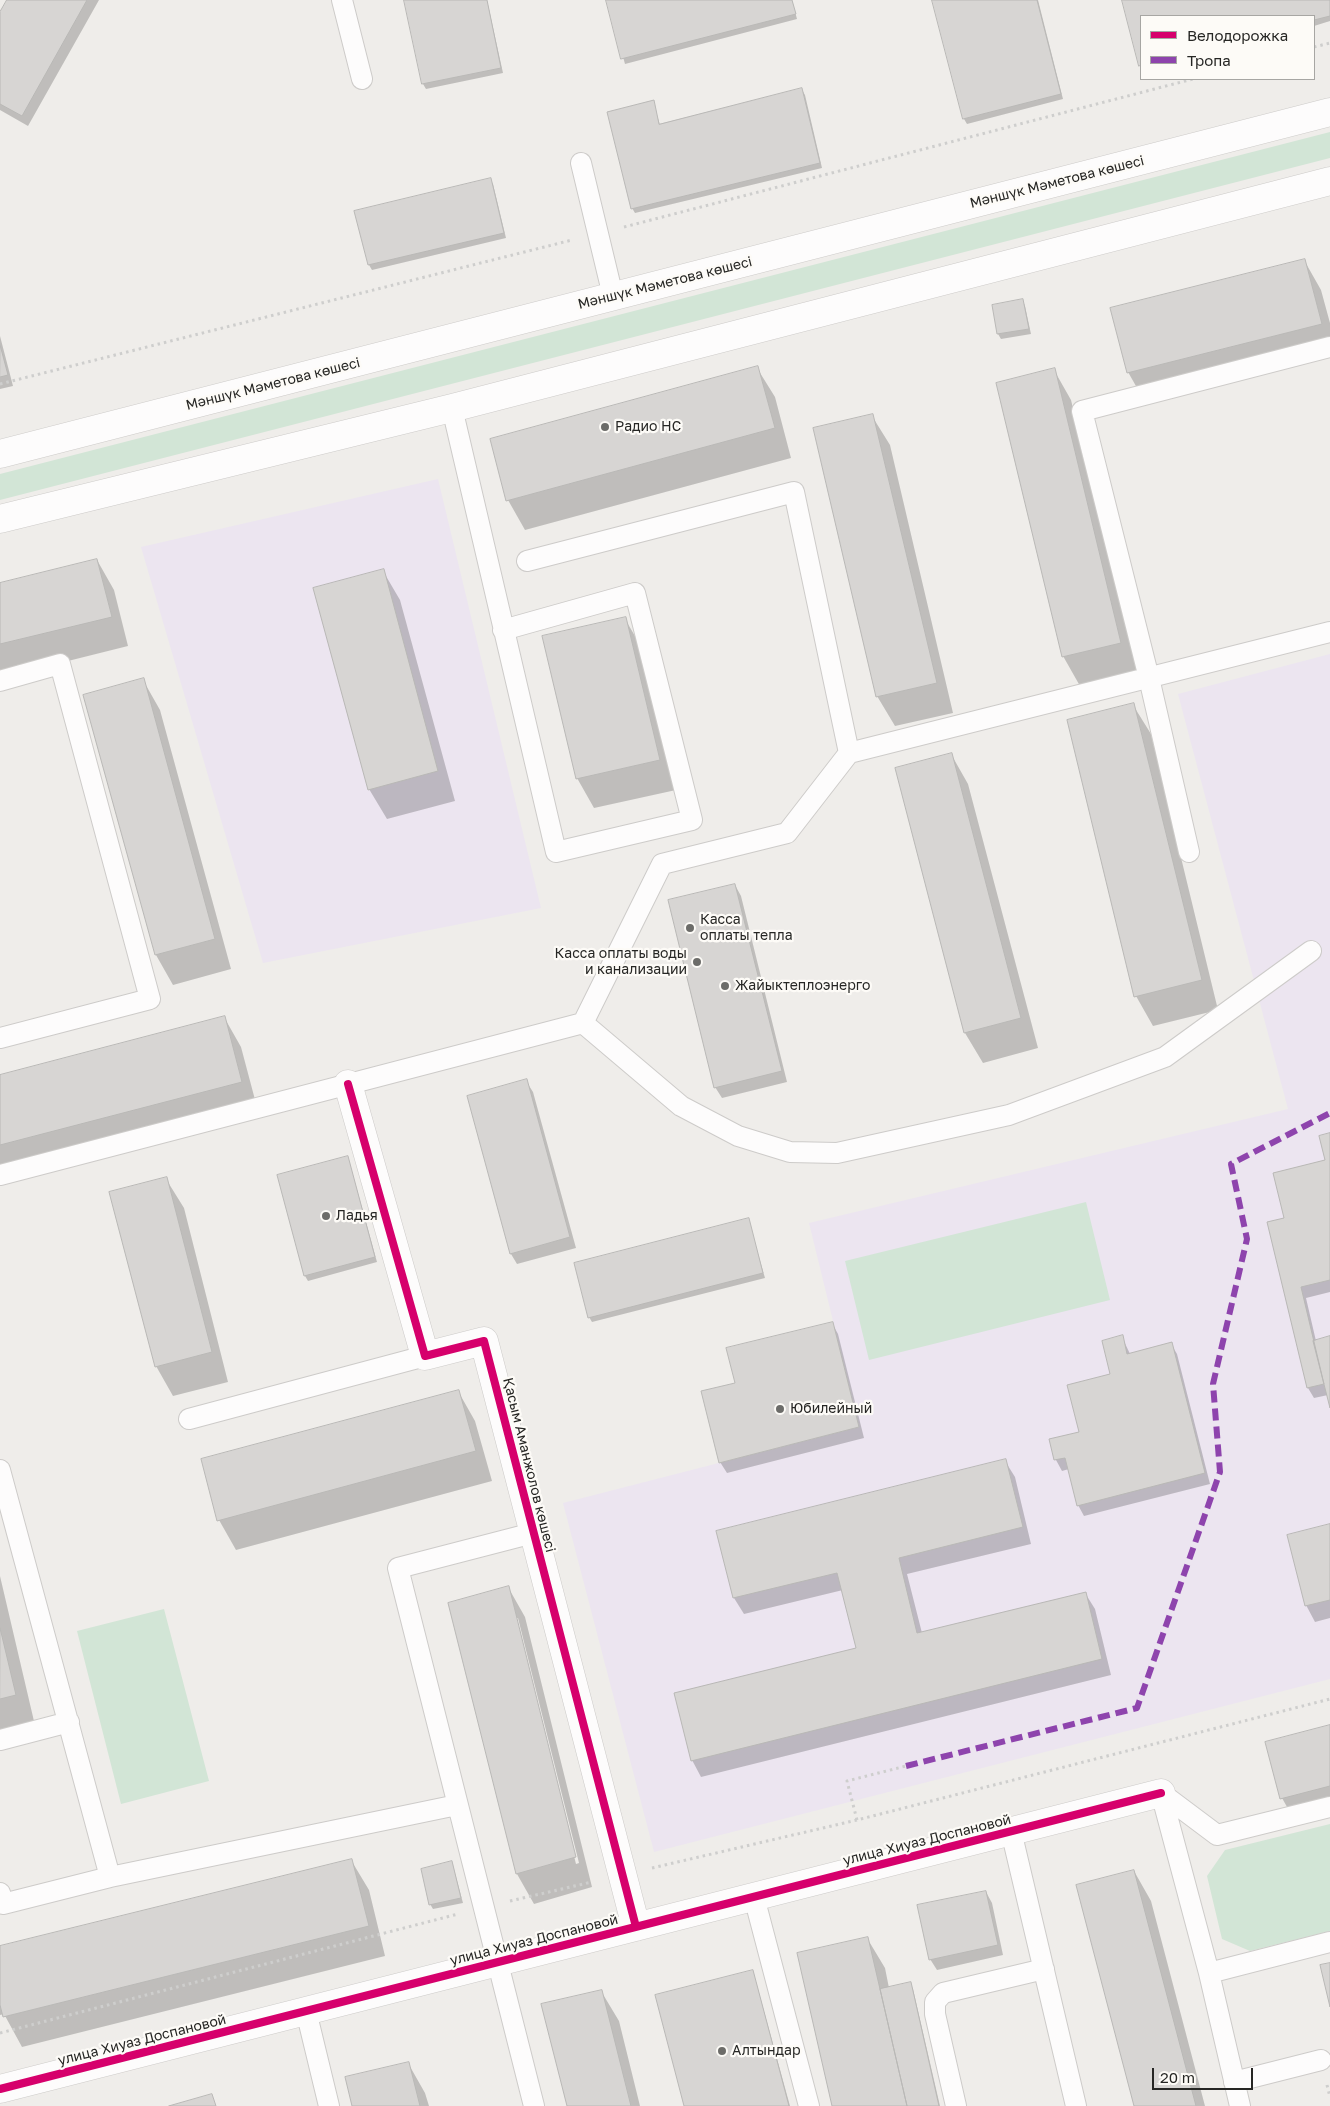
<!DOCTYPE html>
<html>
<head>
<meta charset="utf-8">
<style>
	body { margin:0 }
	#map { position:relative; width:1330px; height:2106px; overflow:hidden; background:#efedea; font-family:"Golos Text",sans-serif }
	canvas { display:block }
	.legend { position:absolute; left:1140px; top:15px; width:175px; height:65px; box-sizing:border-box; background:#fdfbf7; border:1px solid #a7a6a3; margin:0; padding:6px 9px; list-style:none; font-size:15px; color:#262624 }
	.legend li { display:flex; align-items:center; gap:10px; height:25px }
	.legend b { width:25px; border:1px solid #a7a6a3 }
	.scale { position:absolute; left:1152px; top:2068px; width:101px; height:22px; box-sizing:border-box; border:2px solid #262624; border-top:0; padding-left:6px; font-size:15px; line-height:18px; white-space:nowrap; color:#262624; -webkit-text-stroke:4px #fdfbf7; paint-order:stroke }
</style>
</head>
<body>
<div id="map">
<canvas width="1330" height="2106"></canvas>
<ul class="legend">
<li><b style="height:6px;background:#d6006c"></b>Велодорожка</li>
<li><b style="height:6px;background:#8e44ad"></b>Тропа</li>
</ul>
<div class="scale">20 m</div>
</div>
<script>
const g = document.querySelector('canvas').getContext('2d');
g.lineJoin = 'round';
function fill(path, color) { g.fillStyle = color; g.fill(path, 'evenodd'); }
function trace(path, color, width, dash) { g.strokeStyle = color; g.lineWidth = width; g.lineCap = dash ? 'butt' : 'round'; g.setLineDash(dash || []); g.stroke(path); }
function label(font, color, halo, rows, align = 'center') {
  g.font = font + ' "Golos Text",sans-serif'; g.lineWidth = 4.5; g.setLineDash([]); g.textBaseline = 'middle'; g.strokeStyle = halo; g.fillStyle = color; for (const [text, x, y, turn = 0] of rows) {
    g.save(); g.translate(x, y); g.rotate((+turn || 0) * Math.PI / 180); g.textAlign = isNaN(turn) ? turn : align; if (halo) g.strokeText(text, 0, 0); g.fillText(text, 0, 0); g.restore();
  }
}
const education = new Path2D(`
	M438,479L541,908L263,963L141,547Z
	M1330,654V1679L654,1852L563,1503L859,1427L809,1223L1288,1109L1178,694Z`);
const green = new Path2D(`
	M1330,132V158L0,500V474Z
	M1086,1202L1110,1300L869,1360L845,1261Z
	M164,1609L209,1781L121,1804L77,1631Z
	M1330,1824V1931L1250,1951L1222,1939L1207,1876L1225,1850Z`);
const shadow = new Path2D(`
	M8,0H99L28,126L0,110V14Z
	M405,0H487L503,73L426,89L423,84Z
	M607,0H792L797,19L625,64Z
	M933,0H1038L1063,99L967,124L964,119Z
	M1123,0H1330V21L1314,26V16H1141V67Z
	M802,90L805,95L822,168L635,213L632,208L653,102L660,125Z
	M490,179L493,184L506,238L372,270L369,265L356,212Z
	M1304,260L1321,290L1330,323V356L1145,402L1128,372Z
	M1023,301L1025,306L1031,334L1001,339L998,334L993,306Z
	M0,336L13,386L0,389Z
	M757,368L775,397L791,458L525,530L508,500Z
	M1054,370L1071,400L1137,672L1080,686L1063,656Z
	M872,416L890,445L953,713L895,726L877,696Z
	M97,560L114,590L128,646L0,678V584Z
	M383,571L400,600L455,801L387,819L369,789Z
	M625,619L642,648L676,790L594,808L577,778Z
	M143,680L160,710L231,969L173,985L156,955L85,696Z
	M1133,705L1151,734L1218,1010L1153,1026L1136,996Z
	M951,754L968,784L1038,1048L983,1063L965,1033L896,769Z
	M735,885L741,896L787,1082L722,1098L715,1087Z
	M224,1017L241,1047L258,1111L0,1179V1076Z
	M526,1081L533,1092L576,1248L517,1264L511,1254Z
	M1330,1135V1292L1306,1298L1316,1341L1330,1338V1403L1328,1395L1314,1398L1308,1388L1285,1219L1327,1160Z
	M348,1157L377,1262L308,1281L305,1276Z
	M166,1179L184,1208L228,1382L173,1396L156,1366Z
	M748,1219L765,1278L592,1322L589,1317Z
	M832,1323L838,1334L864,1438L727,1473L720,1462Z
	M1122,1337L1130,1354L1171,1344L1177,1354L1210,1484L1084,1516L1078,1505L1069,1469L1062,1471L1056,1460L1051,1440L1080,1433L1112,1375Z
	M458,1391L475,1421L492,1481L236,1550L219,1520Z
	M1005,1461L1015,1477L1031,1544L907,1574L922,1633L1085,1593L1095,1609L1111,1675L701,1777L692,1760L857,1649L843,1590L744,1614L734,1598L718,1531Z
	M1330,1525V1618L1315,1622L1306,1605Z
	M0,1576L37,1734L0,1742Z
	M508,1587L525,1617L592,1887L534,1904L517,1874L450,1604ZM515,1618H518L579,1863L576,1864Z
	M1330,1727V1804L1291,1814L1282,1798Z
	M351,1860L369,1890L385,1956L22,2047L4,2014L0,2015V1947Z
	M452,1862L463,1903L433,1909L430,1904Z
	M1134,1871L1151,1901L1205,2106H1135Z
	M986,1892L992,1903L1003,1955L937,1970L930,1959Z
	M867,1938L885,1968L889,1988L910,1984L913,1989L940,2106H833Z
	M753,1971L790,2106H686Z
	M601,1991L619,2021L640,2106H568Z
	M408,2063L425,2093L429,2106H353Z`);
const building = new Path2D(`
	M7,0H87L22,116L0,104V12Z
	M404,0H487L501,68L422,84Z
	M606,0H792L796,14L621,59Z
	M932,0H1037L1061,94L963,119Z
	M1122,0H1330V16L1314,20V16H1141V65L1139,66Z
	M802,88L820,163L631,209L607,112L654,100L659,124Z
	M491,178L504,233L368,265L354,211Z
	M1305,259L1322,324L1127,373L1110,308Z
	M1023,299L1029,329L997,334L992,305Z
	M0,345L8,375L0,377Z
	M758,366L775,428L506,501L490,439Z
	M1055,368L1121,643L1062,657L996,383Z
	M873,414L937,683L876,697L813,428Z
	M97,559L112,617L0,644V583Z
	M384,569L438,771L368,790L313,588Z
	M626,617L660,760L576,779L542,636Z
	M144,678L215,939L155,955L83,695Z
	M1134,703L1202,980L1134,997L1067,720Z
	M952,753L1021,1018L964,1033L895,768Z
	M735,884L782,1071L714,1088L668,900Z
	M225,1016L242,1082L0,1145V1075Z
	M527,1079L570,1237L510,1254L467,1096Z
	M1330,1133V1280L1301,1287L1324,1384L1307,1388L1267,1222L1284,1218L1273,1173L1325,1160L1319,1136Z
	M348,1156L375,1257L304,1276L277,1175Z
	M167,1177L212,1352L155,1367L109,1192Z
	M749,1218L763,1273L588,1318L574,1263Z
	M833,1322L859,1427L719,1463L701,1391L735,1383L726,1348Z
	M1123,1335L1127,1354L1172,1342L1205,1473L1077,1506L1065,1458L1054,1460L1049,1439L1079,1432L1067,1385L1110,1374L1102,1341Z
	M1330,1336V1408L1313,1341Z
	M459,1390L476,1451L217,1521L201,1459Z
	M1006,1459L1023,1527L899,1558L917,1633L1086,1592L1102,1659L691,1761L674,1693L856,1648L837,1573L733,1598L716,1531Z
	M1330,1524V1600L1305,1606L1287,1535Z
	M509,1586L576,1857L516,1874L448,1603Z
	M0,1628L16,1695L0,1699Z
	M1330,1725V1786L1280,1799L1265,1742Z
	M352,1859L369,1926L3,2017L0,2005V1946Z
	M452,1861L461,1898L429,1905L421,1869Z
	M1134,1870L1196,2106H1134L1076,1885Z
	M986,1891L998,1945L929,1960L917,1905Z
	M868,1937L907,2106H832L797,1953Z
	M1330,1963V2007L1320,1965Z
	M753,1970L789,2106H684L655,1995Z
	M911,1982L939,2106H907L880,1989Z
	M602,1990L631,2106H567L541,2004Z
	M409,2062L420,2106H352L345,2077Z
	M212,2094L216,2106H169Z`);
const path = new Path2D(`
	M1314,47L1330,43
	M624,227L1193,79
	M0,384L572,240
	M857,1820L847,1781L906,1766
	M652,1868L857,1820L1330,1699
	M510,1901L592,1882
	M0,2033L458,1914
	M1327,2085L1330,2097`);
const lane = new Path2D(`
	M342,0L362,79
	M581,163L613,296
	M452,408L556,852L692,820L635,593L503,630
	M0,681L60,664L150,999L0,1038
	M849,753L1330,632
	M1189,852L1149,678L1082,411L1330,347
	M583,1023L681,1106L738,1136L790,1152L837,1153L1009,1115L1165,1057L1311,951
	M0,1175L583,1023L662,864L787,833L849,753L794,492L527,561
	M189,1419L425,1356
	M0,1470L110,1877
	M533,1533L398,1568L534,2106
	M0,1740L69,1722
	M1161,1793L1209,1973L1240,2106
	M1161,1793L1217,1835L1330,1807
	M1011,1831L1076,2106
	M0,1893L3,1904L110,1877L457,1805
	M754,1897L809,2106
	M1209,1973L1330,1942
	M306,2011L329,2106
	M1234,2082L1321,2060
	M956,2106L935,2014V2002L943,1993L1044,1969`);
const street = new Path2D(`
	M348,1084L425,1356L484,1341L636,1927
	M0,2089L1161,1793`);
const primary = new Path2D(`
	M0,454L1330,112
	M0,519L452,408L1330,181`);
const quiet = new Path2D(`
	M906,1766L1137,1708L1220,1472L1213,1384L1247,1239L1231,1164L1330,1113`);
const cycleway = new Path2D(`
	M348,1084L425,1356L484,1341L636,1927
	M0,2089L1161,1793`);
const markers = [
	[605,427,5,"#6c6c69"],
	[690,928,5,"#6c6c69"],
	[697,962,5,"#6c6c69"],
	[725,986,5,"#6c6c69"],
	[326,1216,5,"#6c6c69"],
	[780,1409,5,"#6c6c69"],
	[722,2051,5,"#6c6c69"]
];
const streetNames = [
	["Мәншүк Мәметова көшесі",1057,182,-14],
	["Мәншүк Мәметова көшесі",665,283,-14],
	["Мәншүк Мәметова көшесі",273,384,-14],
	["Қасым Аманжолов көшесі",529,1465,76],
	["улица Хиуаз Доспановой",927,1840,-14],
	["улица Хиуаз Доспановой",534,1940,-14],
	["улица Хиуаз Доспановой",142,2040,-14]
];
const poiNames = [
	["Радио НС",615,427],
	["Касса",700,920],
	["оплаты тепла",700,936],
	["Касса оплаты воды",687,954,"right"],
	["и канализации",687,970,"right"],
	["Жайыктеплоэнерго",735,986],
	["Ладья",336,1216],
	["Юбилейный",790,1409],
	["Алтындар",732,2051]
];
fill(education, '#ece5f0');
fill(green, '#d2e5d6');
fill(shadow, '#0003');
fill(building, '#d7d5d3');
trace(building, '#b9b8b6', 1);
trace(lane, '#cdcbc9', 22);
trace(street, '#cdcbc9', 29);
trace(primary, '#cdcbc9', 29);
trace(path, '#cececd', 3, [2.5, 4]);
trace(lane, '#fdfcfc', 20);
trace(street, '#fdfcfc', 28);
trace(primary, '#fdfcfc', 28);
trace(quiet, '#8e44ad', 6, [12, 6]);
trace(cycleway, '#d6006c', 8);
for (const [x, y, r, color] of markers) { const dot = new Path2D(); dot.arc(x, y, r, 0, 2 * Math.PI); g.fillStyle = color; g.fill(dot); trace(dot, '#fdfbf7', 2); }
label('14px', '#262624', '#fdfbf7', streetNames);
label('14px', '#262624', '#fdfbf7', poiNames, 'left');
</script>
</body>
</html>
